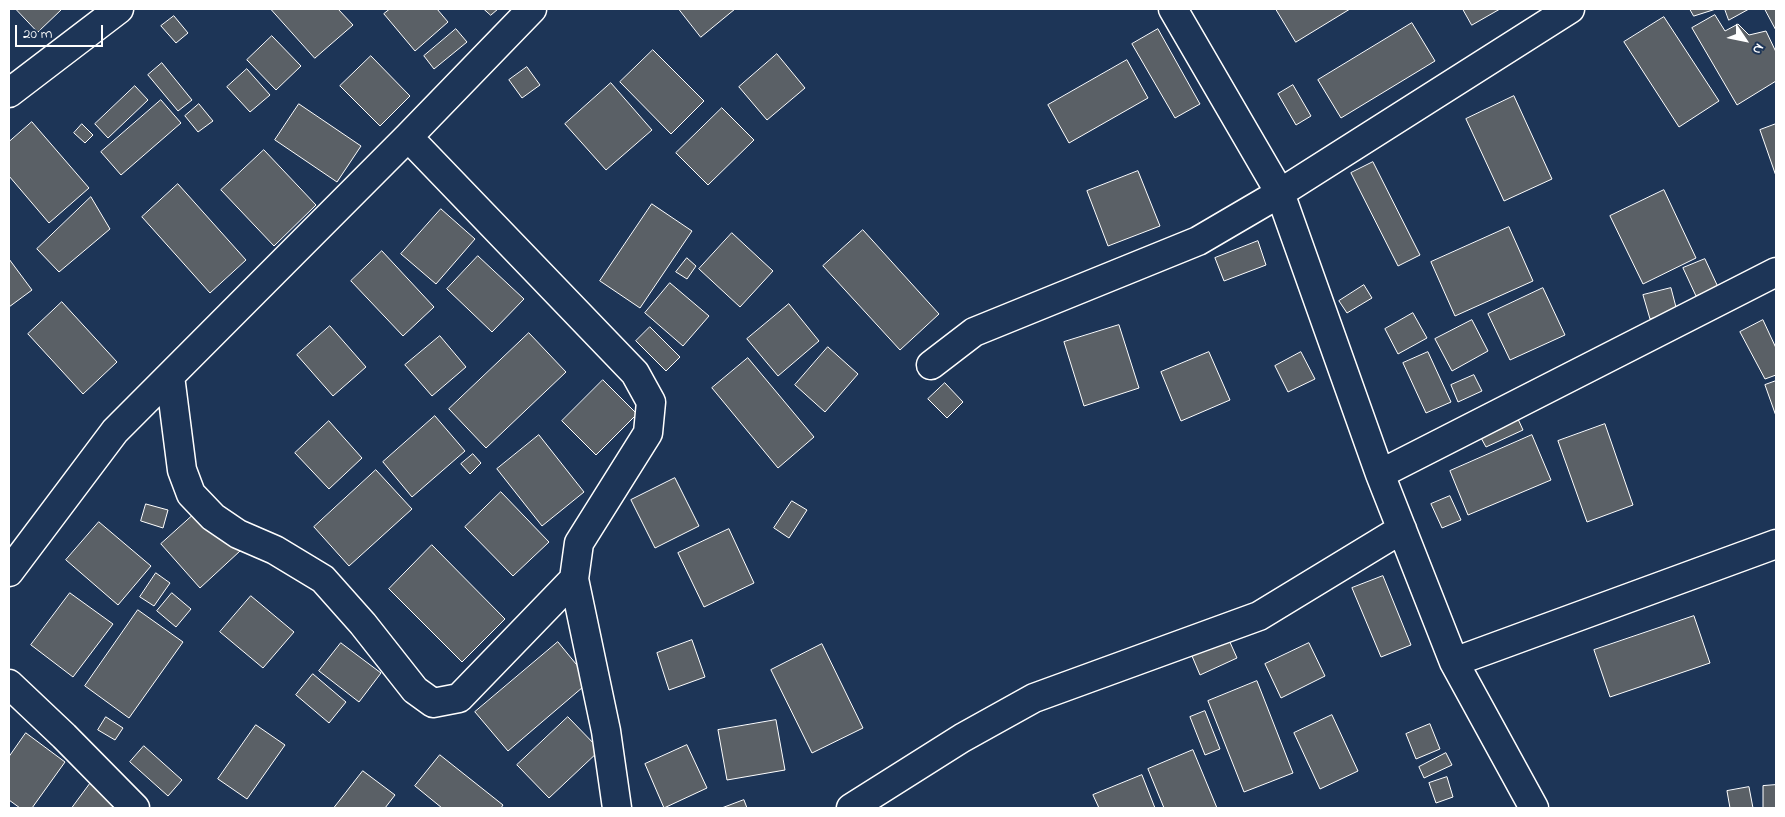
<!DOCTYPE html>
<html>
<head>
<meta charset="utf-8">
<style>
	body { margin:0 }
	#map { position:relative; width:1785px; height:817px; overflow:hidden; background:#1d3557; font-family:"Indie Flower",sans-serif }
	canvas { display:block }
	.frame { position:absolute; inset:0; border:10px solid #fff; pointer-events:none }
	.north { position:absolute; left:1720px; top:15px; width:50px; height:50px; -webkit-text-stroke:4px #1d3557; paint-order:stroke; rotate:124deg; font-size:14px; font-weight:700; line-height:20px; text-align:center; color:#fff }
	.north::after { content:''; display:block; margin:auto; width:18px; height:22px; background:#fff; clip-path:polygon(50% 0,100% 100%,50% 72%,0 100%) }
	.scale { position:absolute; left:15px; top:25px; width:88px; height:22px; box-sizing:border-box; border:2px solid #fff; border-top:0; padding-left:6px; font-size:15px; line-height:18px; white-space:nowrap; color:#fff; -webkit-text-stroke:4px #1d3557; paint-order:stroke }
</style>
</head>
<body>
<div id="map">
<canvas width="1785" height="817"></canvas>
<div class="frame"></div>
<div class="north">N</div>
<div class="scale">20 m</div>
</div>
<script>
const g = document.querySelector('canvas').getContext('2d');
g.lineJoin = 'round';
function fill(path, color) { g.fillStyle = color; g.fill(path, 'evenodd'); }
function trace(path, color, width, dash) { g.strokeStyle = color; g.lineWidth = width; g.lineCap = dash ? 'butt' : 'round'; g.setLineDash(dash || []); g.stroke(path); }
const building = new Path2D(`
	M16,9H62L38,32Z
	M271,9H338L353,25L315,58Z
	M390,9H437L448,22L415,51L384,14Z
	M484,9H498L491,15Z
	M679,9H735L701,37Z
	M1276,9H1350L1296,42Z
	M1463,9H1500L1472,25Z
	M1690,9H1716L1694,16Z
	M1725,9H1749L1729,20Z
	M1765,9H1776V30Z
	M1715,15L1725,31L1738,24L1749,35L1766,31L1776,52V81L1737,105L1692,28Z
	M174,16L188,33L176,43L161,26Z
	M1664,17L1719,101L1679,127L1624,42Z
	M1412,23L1435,61L1341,118L1318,80Z
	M456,29L467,42L434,69L424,56Z
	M1158,29L1200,104L1175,118L1132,44Z
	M272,36L301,66L276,90L247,60Z
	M653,50L704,101L671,134L620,82Z
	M777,54L805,88L767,120L739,87Z
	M371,56L410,96L380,126L340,86Z
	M1127,60L1148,98L1069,143L1048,105Z
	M162,63L192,100L178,111L148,75Z
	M527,67L540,85L522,98L509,80Z
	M247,69L270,95L250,112L227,87Z
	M611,83L652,130L606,170L565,124Z
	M1293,85L1311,116L1296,125L1278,94Z
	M135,86L148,100L108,138L95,124Z
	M1514,96L1552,179L1504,201L1466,119Z
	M161,100L181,123L121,175L101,152Z
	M199,104L213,121L198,132L185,116Z
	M299,104L361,146L337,182L275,140Z
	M722,108L754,140L708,185L676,153Z
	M32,122L89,188L49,223L9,176V142Z
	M82,124L93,135L85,143L74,133Z
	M1776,124V176L1760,130Z
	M264,150L316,205L274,246L221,190Z
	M1373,162L1420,255L1398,266L1351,173Z
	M1138,171L1160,226L1108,246L1087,191Z
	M178,184L246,260L210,293L142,217Z
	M1664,190L1696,258L1643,284L1610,216Z
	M91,197L110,229L59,272L37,249Z
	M652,204L692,231L640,308L600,281Z
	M441,209L475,239L436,284L401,254Z
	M1509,227L1533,281L1455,316L1431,262Z
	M863,230L939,314L900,350L823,266Z
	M732,233L773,271L740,307L699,269Z
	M1258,241L1266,265L1224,281L1215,258Z
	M382,251L434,307L403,336L351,281Z
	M478,256L524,299L492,332L447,289Z
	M687,258L696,266L687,279L676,272Z
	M9,259L32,290L9,307Z
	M1705,259L1718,287L1696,296L1683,268Z
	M670,283L709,316L683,346L645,313Z
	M1364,285L1372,298L1347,313L1339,301Z
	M1543,288L1565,335L1510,360L1488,314Z
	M1671,288L1677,311L1650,319L1643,295Z
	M62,302L117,362L83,394L28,334Z
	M789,304L819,341L778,376L747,339Z
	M1413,313L1427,338L1398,354L1385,329Z
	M1472,320L1488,351L1452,371L1435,339Z
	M1763,320L1776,348V375L1765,379L1740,332Z
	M1119,325L1139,388L1084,406L1064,342Z
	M330,326L366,367L333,396L297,355Z
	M650,327L680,357L666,371L636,341Z
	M529,333L566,372L486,448L449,409Z
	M440,336L466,367L432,396L405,365Z
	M828,347L858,374L825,412L795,385Z
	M1209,352L1230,400L1181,421L1161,372Z
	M1301,352L1315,379L1288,392L1275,366Z
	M1428,352L1451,402L1426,413L1403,363Z
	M748,358L814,437L778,468L712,388Z
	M1474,375L1482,391L1458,402L1451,385Z
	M603,380L637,414L596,455L562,421Z
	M1776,381V416L1765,385Z
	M945,383L963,402L947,418L928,399Z
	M435,416L465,451L412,497L383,462Z
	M1518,419L1523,430L1486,447L1480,436Z
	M329,421L362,458L329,489L295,453Z
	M1605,424L1633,505L1587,522L1558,441Z
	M539,435L584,492L542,526L497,469Z
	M1532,435L1551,480L1468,515L1450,471Z
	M473,454L481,463L470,474L461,464Z
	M376,470L412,509L349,566L314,527Z
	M675,478L699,526L655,548L631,500Z
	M501,492L549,542L513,576L465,527Z
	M1450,496L1461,520L1442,528L1431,504Z
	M792,501L807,510L789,538L774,528Z
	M146,504L168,510L163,528L141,521Z
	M201,508L240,551L200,588L161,544Z
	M99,522L151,566L118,605L66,560Z
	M729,529L754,583L704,607L678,553Z
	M432,545L505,619L462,662L389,589Z
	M156,573L170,583L154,606L140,597Z
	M1383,576L1411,645L1381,657L1352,588Z
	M70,593L113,624L73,677L31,645Z
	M172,593L191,609L176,627L157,611Z
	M251,596L294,632L263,668L220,632Z
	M138,610L183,642L129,718L85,686Z
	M1694,616L1710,663L1610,697L1594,650Z
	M692,640L705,677L669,690L657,653Z
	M1229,640L1237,658L1200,675L1192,656Z
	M558,642L590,681L508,751L475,712Z
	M341,643L381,673L359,702L319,671Z
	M1309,643L1325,676L1281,698L1265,664Z
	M822,644L863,728L812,753L771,670Z
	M313,674L346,702L329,723L296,695Z
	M1257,681L1293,773L1244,792L1208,701Z
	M1205,711L1220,749L1205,755L1190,717Z
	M1332,715L1358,771L1320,789L1294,733Z
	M106,717L123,728L115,740L98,730Z
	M568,717L600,750L549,798L517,765Z
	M776,720L785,770L727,780L718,730Z
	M1430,724L1440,749L1416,759L1406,734Z
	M256,725L285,745L247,799L218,779Z
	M26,733L65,762L32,808H20L9,800V757Z
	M687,745L707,788L664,808L645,764Z
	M144,746L182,780L168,796L130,762Z
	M1193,750L1217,808H1164L1148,769Z
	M1446,753L1452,765L1424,778L1419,767Z
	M440,755L503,805L501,808H442L415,786Z
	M363,771L395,795L385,808H334Z
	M1142,775L1155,808H1099L1093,795Z
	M1447,777L1453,797L1436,803L1429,783Z
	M92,781L128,808H72Z
	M1776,785V808H1763V786Z
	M1749,787L1753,808H1730L1727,791Z
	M744,800L747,808H722Z`);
const minor = new Path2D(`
	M1173,9L1280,193L1380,474L1454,662L1534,808
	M9,93L119,9
	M408,137L635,373L651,402L648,433L579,543L574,579L606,731L617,808
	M931,365L974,332L1198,241L1280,193L1570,9
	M170,376L182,470L191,494L213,517L238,534L275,550L323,579L363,624L415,690L433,703L459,698L574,579
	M1380,474L1776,272
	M9,572L115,431L408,137L532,9
	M1454,662L1776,544
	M9,684L64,736L135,808
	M851,808L962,738L1034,698L1259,616L1402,529`);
fill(building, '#5a6066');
trace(building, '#fff', 1);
trace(minor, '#fff', 31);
trace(minor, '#1d3557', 28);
</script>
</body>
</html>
